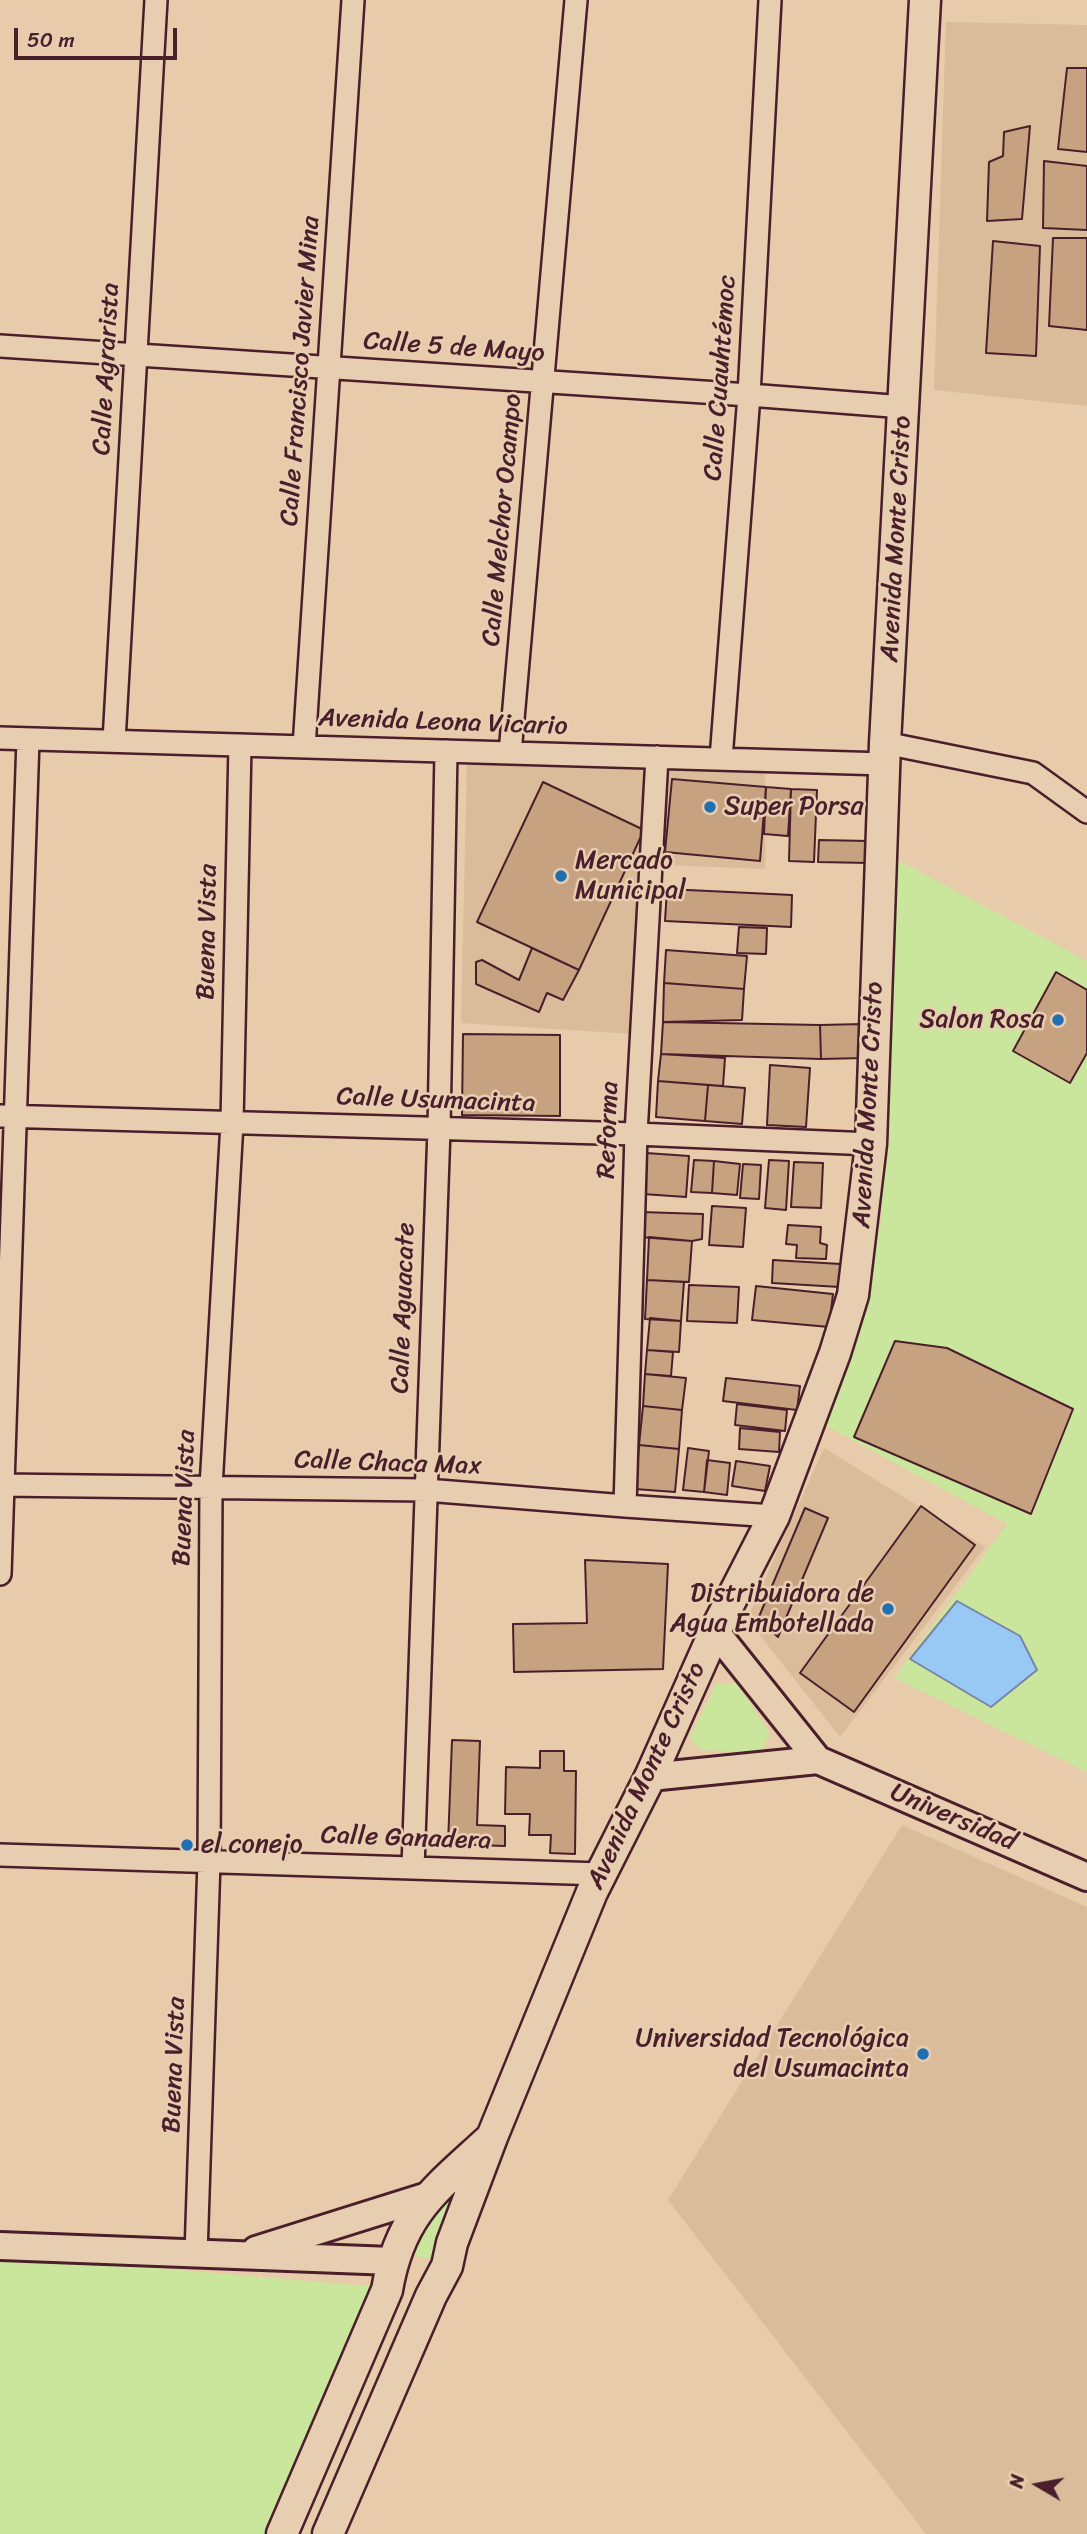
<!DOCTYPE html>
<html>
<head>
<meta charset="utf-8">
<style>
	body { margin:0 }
	#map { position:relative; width:1087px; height:2534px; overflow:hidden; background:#e7cbaa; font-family:Sriracha,sans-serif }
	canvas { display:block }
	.north { position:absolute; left:1003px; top:2450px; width:70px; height:70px; -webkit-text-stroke:5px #e8ceb0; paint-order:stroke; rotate:280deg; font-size:19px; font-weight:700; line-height:28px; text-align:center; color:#4a1f2b }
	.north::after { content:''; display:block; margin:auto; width:24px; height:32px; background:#4a1f2b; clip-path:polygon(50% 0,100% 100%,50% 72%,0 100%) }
	.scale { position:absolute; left:14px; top:28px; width:163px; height:32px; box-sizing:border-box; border:4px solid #4a1f2b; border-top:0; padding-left:9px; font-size:21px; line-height:24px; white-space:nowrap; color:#4a1f2b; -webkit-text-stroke:5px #e8ceb0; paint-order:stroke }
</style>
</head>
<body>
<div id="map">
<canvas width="1087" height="2534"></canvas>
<div class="north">N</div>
<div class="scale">50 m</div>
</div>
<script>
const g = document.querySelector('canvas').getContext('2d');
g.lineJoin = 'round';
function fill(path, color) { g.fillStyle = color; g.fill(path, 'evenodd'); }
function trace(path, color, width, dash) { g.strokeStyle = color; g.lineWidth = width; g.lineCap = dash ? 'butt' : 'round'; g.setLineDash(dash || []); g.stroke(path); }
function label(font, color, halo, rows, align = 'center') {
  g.font = font + ' Sriracha,sans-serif'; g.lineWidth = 5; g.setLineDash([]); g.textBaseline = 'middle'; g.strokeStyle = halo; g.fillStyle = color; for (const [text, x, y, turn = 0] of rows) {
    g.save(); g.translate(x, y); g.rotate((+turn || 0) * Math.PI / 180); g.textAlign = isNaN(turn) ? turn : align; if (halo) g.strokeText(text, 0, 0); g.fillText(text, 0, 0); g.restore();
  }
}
const built = new Path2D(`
	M946,22L1087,25V406L934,390Z
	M467,760L764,770L766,787L765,869L640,864L632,1034L461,1023Z
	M824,1448L985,1547L840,1737L747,1619Z
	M902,1825L1087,1907V2534H926L668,2200Z`);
const green = new Path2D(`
	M896,859L1087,961V1772L894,1678L1007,1524L821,1423L881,1223Z
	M736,1683L770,1733L761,1753L702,1750L689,1739L716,1684Z
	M439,2199L449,2202C456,2230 448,2236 431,2257H418L412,2251Z
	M0,2258L97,2263L379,2287L274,2534H0Z`);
const water = new Path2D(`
	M957,1601L1020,1636L1037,1670L991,1707L910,1659Z`);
const building = new Path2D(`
	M1067,68H1087V152L1058,149Z
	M1030,126L1022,219L987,221L989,162L1003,156L1004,132Z
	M1044,161L1087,166V230L1043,228Z
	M1053,238H1087V330L1049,326Z
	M993,241L1040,246L1036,356L986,353Z
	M672,779L766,787L760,861L665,852Z
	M543,782L644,830L579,970L477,922Z
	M766,787L791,789L788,836L764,834Z
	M791,789L817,790L814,862L789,861Z
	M819,840L869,841V863L818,862Z
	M667,889L792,895L791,927L665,921Z
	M739,927L767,928L766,954L737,953Z
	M532,948L579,970L563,1000L547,993L539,1012L476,984V962L482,960L519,980Z
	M666,950L747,956L744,989L664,983Z
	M1056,972L1087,990V1053L1070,1083L1013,1051Z
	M664,983L744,989L742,1020L663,1022Z
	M663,1022L820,1025L821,1059L661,1054Z
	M863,1024L864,1058L821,1059L820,1025Z
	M463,1034L560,1035V1116L462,1115Z
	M661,1054L725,1058L723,1086L658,1081Z
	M770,1065L810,1068L806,1127L767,1125Z
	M658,1081L708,1085L705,1121L656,1117Z
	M708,1085L745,1088L742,1124L705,1121Z
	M646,1153L689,1156L686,1197L643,1194Z
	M694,1160L714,1161L712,1193L691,1192Z
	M769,1160L789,1161L786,1210L765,1208Z
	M714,1161L740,1164L737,1195L712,1193Z
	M794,1162L823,1163L821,1208L791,1207Z
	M743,1164L761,1165L759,1199L740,1198Z
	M712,1206L746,1208L743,1247L709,1245Z
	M641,1212L703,1214L702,1239L692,1241L639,1237Z
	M788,1225L821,1227L820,1243L827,1245L826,1259L796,1258L797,1245L786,1244Z
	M649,1237L692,1241L689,1282L647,1280Z
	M773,1260L841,1264L840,1287L772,1283Z
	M647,1280L684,1282L681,1321L645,1319Z
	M689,1285L739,1287L737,1323L687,1321Z
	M756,1286L833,1294L829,1327L752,1320Z
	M650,1318L681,1321L679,1352L647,1350Z
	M895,1341L947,1348L1073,1409L1031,1514L854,1437Z
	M647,1350L673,1352L671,1376L645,1374Z
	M645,1374L686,1378L682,1410L643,1406Z
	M726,1378L800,1386L797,1410L723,1401Z
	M737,1404L787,1410L785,1431L735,1425Z
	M643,1406L682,1410L679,1449L639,1445Z
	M740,1428L780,1432L779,1452L739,1449Z
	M639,1445L679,1449L675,1492L635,1489Z
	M688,1448L709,1451L704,1492L683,1490Z
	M707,1460L730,1463L727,1495L704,1492Z
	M736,1461L770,1466L765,1491L732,1486Z
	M921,1506L975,1545L854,1712L800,1673Z
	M805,1508L828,1518L778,1637L758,1619Z
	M585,1560L668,1564L663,1669L514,1672L513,1624L587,1623Z
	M452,1740L480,1741L477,1825L505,1826V1846L448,1844Z
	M540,1751H564V1771H576L575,1854L550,1853L551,1835H529L530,1814H505L506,1767L540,1768Z`);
const minor = new Path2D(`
	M0,346L749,395L904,407
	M0,738L885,764
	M114,741L156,0
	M885,743L1033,773L1087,812
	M304,747L353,0
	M510,753L576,0
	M721,759L749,395L770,0
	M0,1116L636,1134L871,1144
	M0,1485L426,1490L625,1506L774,1516
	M625,1506L636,1134L657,757
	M0,1574L28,739
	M0,1855L601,1874
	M413,1867L439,1129L446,751
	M196,2254L209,1861L211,1487L232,1123L240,745`);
const tertiary = new Path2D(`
	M818,1760L1087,1877
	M650,1777L818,1760L715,1631
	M0,2246L392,2261
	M256,2250L428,2196`);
const secondary = new Path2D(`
	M282,2534L387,2290C400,2213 436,2189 490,2139
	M328,2534L431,2296L447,2266L452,2243L492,2137L592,1892L650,1777L715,1631L774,1516L835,1353L853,1295L871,1144L885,743L925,0`);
const markers = [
	[710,807,7,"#1f6fb2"],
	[561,876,7,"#1f6fb2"],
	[1058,1020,7,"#1f6fb2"],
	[888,1609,7,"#1f6fb2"],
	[187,1845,7,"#1f6fb2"],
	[923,2054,7,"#1f6fb2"]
];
const streetNames = [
	["Calle 5 de Mayo",454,348,4],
	["Calle Agrarista",107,369,-87],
	["Calle Francisco Javier Mina",301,371,-86],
	["Calle Cuauhtémoc",721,378,-86],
	["Calle Melchor Ocampo",503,520,-85],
	["Avenida Monte Cristo",897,539,-87],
	["Avenida Leona Vicario",443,723,2],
	["Buena Vista",208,932,-89],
	["Calle Usumacinta",436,1101,2],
	["Avenida Monte Cristo",869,1105,-87],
	["Reforma",609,1130,-88],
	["Calle Aguacate",404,1308,-88],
	["Calle Chaca Max",388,1464,2],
	["Buena Vista",185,1498,-88],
	["Avenida Monte Cristo",647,1776,-65],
	["Universidad",953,1818,23],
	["Calle Ganadera",406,1839,2],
	["Buena Vista",175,2065,-88]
];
const poiNames = [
	["Super Porsa",724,807],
	["Mercado",575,861],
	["Municipal",575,891],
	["Salon Rosa",1044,1020,"right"],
	["Distribuidora de",874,1594,"right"],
	["Agua Embotellada",874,1624,"right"],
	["el conejo",201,1845],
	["Universidad Tecnológica",909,2039,"right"],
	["del Usumacinta",909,2069,"right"]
];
fill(built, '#dabc9b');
fill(green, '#cae69d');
fill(water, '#98c9f4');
trace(water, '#7985a4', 2);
fill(building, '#c6a280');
trace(building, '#4a1f2b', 2);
trace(minor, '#4a1f2b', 26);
trace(tertiary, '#4a1f2b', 32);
trace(secondary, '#4a1f2b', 35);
trace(minor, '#e8ceb0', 21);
trace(tertiary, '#e8ceb0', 26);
trace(secondary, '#e8ceb0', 30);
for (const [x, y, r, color] of markers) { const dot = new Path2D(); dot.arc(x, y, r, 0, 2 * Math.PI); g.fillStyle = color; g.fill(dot); trace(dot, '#e8ceb0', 2.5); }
label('26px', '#4a1f2b', '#e8ceb0', streetNames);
label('26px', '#4a1f2b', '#e8ceb0', poiNames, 'left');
</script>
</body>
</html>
